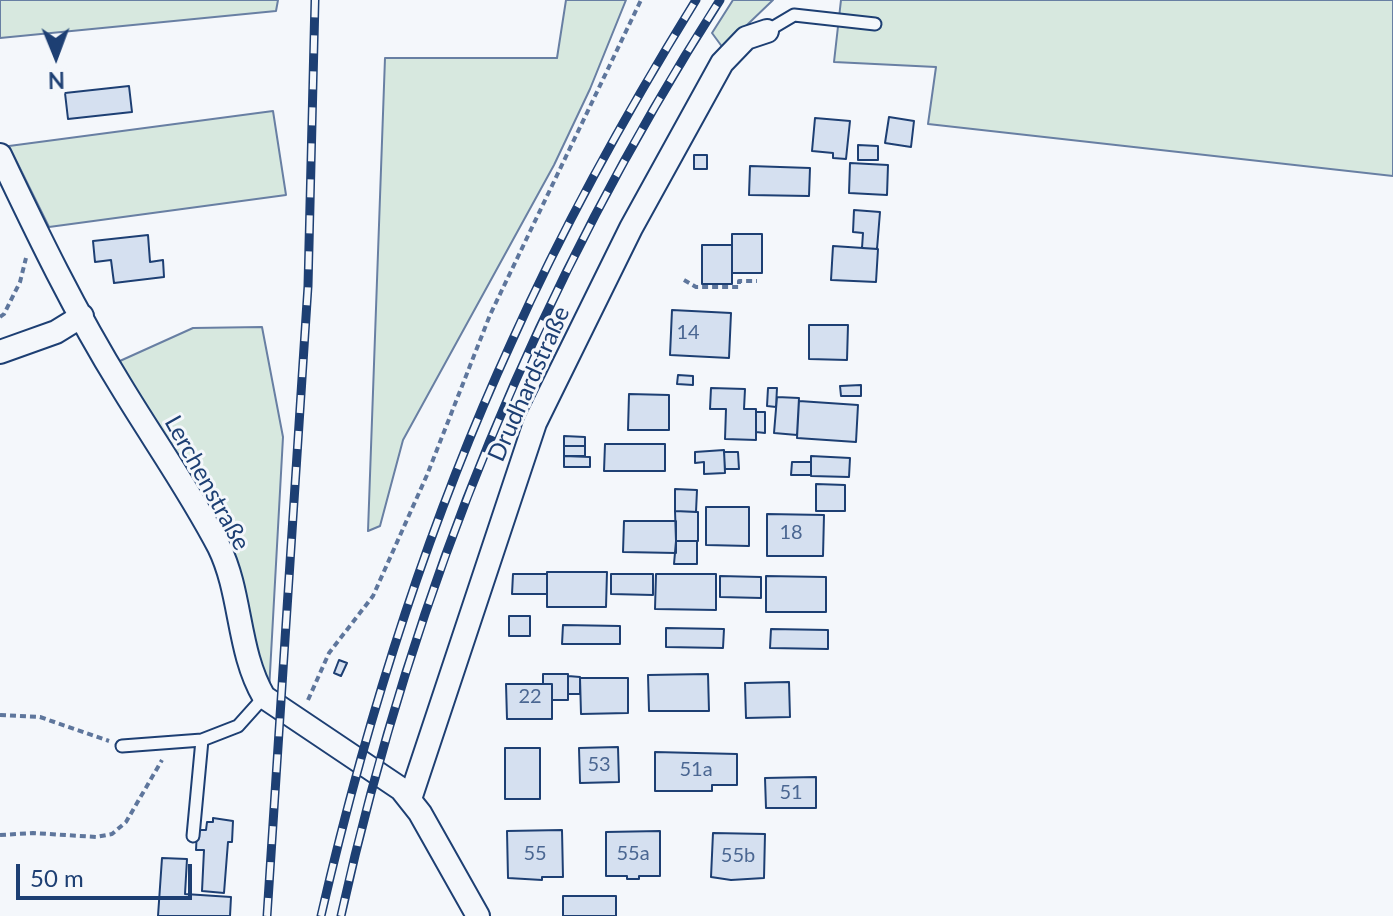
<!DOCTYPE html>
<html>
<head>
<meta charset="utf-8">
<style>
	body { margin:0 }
	#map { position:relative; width:1393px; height:916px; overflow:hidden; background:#f4f7fb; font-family:Lato,sans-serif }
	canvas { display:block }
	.north { position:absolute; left:16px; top:16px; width:80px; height:80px; -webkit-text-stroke:6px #f4f7fb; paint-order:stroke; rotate:179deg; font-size:22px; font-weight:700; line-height:32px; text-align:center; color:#1d3f73 }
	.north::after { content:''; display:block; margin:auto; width:28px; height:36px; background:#1d3f73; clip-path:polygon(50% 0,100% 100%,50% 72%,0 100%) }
	.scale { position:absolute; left:16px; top:864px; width:176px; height:36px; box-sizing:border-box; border:4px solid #1d3f73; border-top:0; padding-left:10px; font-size:24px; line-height:28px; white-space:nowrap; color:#1d3f73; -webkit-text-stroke:6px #f4f7fb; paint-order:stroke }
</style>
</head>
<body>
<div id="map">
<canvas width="1393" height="916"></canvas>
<div class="north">N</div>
<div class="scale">50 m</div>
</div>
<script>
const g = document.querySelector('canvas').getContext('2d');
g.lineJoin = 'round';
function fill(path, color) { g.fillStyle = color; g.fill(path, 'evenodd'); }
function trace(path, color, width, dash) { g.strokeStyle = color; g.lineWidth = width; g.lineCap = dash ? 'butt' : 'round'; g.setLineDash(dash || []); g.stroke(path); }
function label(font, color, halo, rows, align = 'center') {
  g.font = font + ' Lato,sans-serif'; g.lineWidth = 6; g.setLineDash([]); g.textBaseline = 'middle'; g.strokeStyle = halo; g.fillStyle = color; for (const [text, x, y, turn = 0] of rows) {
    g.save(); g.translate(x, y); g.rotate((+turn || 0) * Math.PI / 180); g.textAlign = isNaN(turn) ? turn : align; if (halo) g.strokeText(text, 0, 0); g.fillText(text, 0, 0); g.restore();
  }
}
const green = new Path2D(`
	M0,0H278L276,11L0,38Z
	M566,0H626L590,89L554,165L403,440L380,526L368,531L385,58H557Z
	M733,0H773L723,48L712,33Z
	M841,0H1393V176L928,124L936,67L834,62Z
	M273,111L286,195L49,227L9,146Z
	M262,327L283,437L269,691L227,560L111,365L193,328Z`);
const building = new Path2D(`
	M129,86L132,112L68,119L65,93Z
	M889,117L914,121L911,147L885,143Z
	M815,118L850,121L846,159L833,158V153L812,151Z
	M858,145L878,146V160H858Z
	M694,155H707V169H694Z
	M850,163L888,165L887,195L849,193Z
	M750,166L810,168L809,196L749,195Z
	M854,210L880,212L877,249L862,248L863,233L853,232Z
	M732,234H762V273H732Z
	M148,235L150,262L163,260L164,277L114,283L111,260L95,262L93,241Z
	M702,245H732V284H702Z
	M833,246L878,249L876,282L831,280Z
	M672,310L731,313L729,358L670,355Z
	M809,325H848L847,360L809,359Z
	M678,375L693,376V385L677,384Z
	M861,385V396H841L840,386Z
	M711,388L745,389L744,409H756V440L725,439L726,409H710Z
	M768,388H777L776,407L767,406Z
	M629,394L669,395V430H628Z
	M777,397L799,398L797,435L774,433Z
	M799,401L858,405L856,442L797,438Z
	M756,412H765V433L756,432Z
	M564,436L585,437V446H564Z
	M605,444H665V471H604Z
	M564,446H585V456H564Z
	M724,450L725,473L704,474V462L695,463V452Z
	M724,452H738L739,469H725Z
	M564,456L590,457V467H564Z
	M811,456L850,458L849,477L811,476Z
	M792,462H811V475H791Z
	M816,484L845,485V511H816Z
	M675,489L697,490L696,512L675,511Z
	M706,507H749V546L706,545Z
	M675,511L698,512V541H676Z
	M767,514L824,515L823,556H767Z
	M624,521H676V553L623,552Z
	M676,541H697V564H674Z
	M547,572H607L606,607H547Z
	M513,574H547V594H512Z
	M611,574H653V595L611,594Z
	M656,574H716V610L655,609Z
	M720,576L761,577V598L720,597Z
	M766,576L826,577V612H766Z
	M509,616H530V636H509Z
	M563,625L620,626V644H562Z
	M666,628L724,629L723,648L666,647Z
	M771,629L828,630V649L770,648Z
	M339,660L347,663L341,676L334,673Z
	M543,674H568V700H552V684H543Z
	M708,674L709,711H649L648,675Z
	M568,676L580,677V694H568Z
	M580,678H628V713L581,714Z
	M789,682L790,717L746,718L745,683Z
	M506,684H552V719H507Z
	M618,747L619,782L580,783L579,748Z
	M505,748H540V799H505Z
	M655,752L737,754V785H712V791H655Z
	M816,777V808H766L765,778Z
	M213,818L233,821L232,842H228L224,893L202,891L204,850H196L197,830H206L207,822H213Z
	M562,830L563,877H542V880L508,878L507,831Z
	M660,831V876H639V879H627V876H606V832Z
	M713,833L765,834L764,878L731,880L711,877Z
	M162,858L187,859L185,894L231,897L230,916H158Z
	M563,896H616V916H563Z`);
const path = new Path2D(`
	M684,280L696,287H739V281H757
	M0,317L4,314L20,282L26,258
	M308,700L329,653L373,596L427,475L490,315L641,0
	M0,715L40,717L109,741
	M0,835L33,833L96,837L112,834L126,822L162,760`);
const lane = new Path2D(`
	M767,31L794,15L875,24
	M122,746L202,740L238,726L264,697
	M193,836L202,740`);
const street = new Path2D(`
	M0,155C37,233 75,312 121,386C153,439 190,491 219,547C242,594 237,651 264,697L401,789L420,813L478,916
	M0,352L56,332L82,316
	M410,799L535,423L631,228L722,63L746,38L767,31`);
const rail = new Path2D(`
	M267,916L308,286L315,0
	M321,916C366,720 428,524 512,341C565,223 628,110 696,0
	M341,916C413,590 540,281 720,0`);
const numberNames = [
	["14",688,333],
	["18",791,533],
	["22",530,697],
	["53",599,765],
	["51a",696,770],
	["51",791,793],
	["55",535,854],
	["55a",633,854],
	["55b",738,856]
];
const streetNames = [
	["Drudhardstraße",529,384,-66],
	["Lerchenstraße",207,483,61]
];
fill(green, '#d7e8df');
trace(green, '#687fa3', 2);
fill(building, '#d5e0f0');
trace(building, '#1d3f73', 2);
trace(lane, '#1d3f73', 15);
trace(street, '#1d3f73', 26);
trace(path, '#5e769c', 4, [6, 4]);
trace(lane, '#f4f7fb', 11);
trace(street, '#f4f7fb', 22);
trace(rail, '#1d3f73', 9);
trace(rail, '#f4f7fb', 6, [18]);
label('20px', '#4b6792', null, numberNames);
label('24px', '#1d3f73', '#f4f7fb', streetNames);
</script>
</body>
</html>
